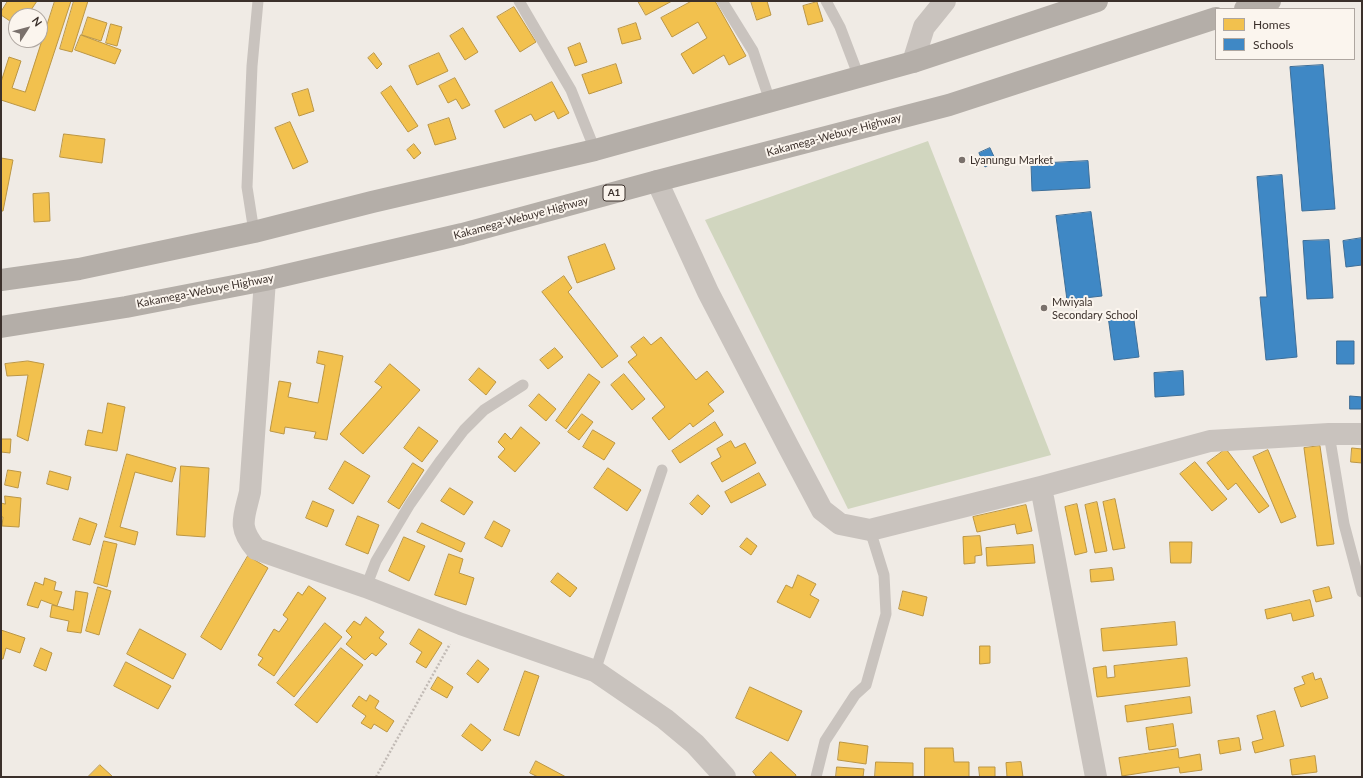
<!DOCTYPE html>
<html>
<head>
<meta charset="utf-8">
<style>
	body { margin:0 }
	#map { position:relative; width:1363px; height:778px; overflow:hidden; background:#f0ebe5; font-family:Lato,sans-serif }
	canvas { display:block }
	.frame { position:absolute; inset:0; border:2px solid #3b302b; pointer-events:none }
	.legend { position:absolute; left:1215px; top:8px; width:140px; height:52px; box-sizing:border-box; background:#fbf5ee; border:1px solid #aea6a0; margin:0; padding:5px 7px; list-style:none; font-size:12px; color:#3b302b }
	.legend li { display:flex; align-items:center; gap:8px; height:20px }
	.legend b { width:20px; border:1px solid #aea6a0 }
	.north { position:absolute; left:8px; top:8px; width:40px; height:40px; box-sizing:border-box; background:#fbf5ee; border:1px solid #aea6a0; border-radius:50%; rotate:54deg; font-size:11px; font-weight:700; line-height:16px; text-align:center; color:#3b302b }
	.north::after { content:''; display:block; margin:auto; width:14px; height:18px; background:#7a716c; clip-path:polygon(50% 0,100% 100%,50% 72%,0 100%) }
</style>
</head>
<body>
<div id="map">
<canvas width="1363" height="778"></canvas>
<div class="frame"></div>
<ul class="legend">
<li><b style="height:11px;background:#f2c14e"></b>Homes</li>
<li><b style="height:11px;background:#3f88c5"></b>Schools</li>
</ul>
<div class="north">N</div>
</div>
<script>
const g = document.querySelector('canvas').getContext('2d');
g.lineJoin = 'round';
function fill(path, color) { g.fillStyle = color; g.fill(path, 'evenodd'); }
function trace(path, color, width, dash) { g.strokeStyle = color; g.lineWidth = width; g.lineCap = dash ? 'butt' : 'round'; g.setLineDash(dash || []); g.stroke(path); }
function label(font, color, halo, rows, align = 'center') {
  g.font = font + ' Lato,sans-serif'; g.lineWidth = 4; g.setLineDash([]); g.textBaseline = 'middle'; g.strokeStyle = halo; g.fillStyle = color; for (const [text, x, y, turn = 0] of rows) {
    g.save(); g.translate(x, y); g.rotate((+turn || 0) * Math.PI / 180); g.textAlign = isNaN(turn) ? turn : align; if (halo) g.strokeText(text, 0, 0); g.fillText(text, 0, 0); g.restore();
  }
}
const green = new Path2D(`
	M928,141L1051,455L848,509L705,220Z`);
const homes = new Path2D(`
	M8,1H37L27,16H16V25L1,15V12Z
	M55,1H71L35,111L1,100V82L9,57L21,61L12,88L25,92Z
	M74,1H88L72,52L60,49Z
	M638,1H672L646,15Z
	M692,1H715L746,56L729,65L724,55L693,74L681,54L707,38L698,22L672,37L661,18Z
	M751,1H767L771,15L757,20Z
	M817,2L823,21L808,25L803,6Z
	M514,7L536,42L520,52L497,17Z
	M88,17L107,23L101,41L82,35Z
	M636,23L641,39L622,44L618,29Z
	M111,24L122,27L117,46L106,43Z
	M463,28L478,52L465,60L450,36Z
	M81,35L121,50L115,64L75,50Z
	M580,43L587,62L575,66L568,48Z
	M374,53L382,64L377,69L368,58Z
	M439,53L448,71L417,85L409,66Z
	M616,64L622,83L589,94L582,75Z
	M455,78L470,105L462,109L456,99L448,103L439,86Z
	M552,82L569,113L558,119L554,111L535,121L531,114L504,128L495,111Z
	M391,86L418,126L408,132L381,93Z
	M308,89L314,111L299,116L292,94Z
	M449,118L456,139L435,145L428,125Z
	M290,122L308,162L293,169L275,128Z
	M64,134L105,139L102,163L60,157Z
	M414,144L421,153L414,159L407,150Z
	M1,158L13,160L3,211H1Z
	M49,193L50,221L34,222L33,194Z
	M605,244L615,269L577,283L568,257Z
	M564,276L572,288L568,292L618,356L602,368L542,292Z
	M644,337L651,345L661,337L696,380L707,371L724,392L708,404L714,411L693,427L690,423L669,440L652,418L665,407L628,362L637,355L631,347Z
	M555,348L563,357L548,369L540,360Z
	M319,351L343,356L327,440L314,438L316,432L285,427L284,434L270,431L279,381L291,383L288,397L318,403L325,365L317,363Z
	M28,361L44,364L28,441L17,436L28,375L7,376L5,364Z
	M390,364L420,390L363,454L340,434L382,387L375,382Z
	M479,368L496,382L486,395L469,380Z
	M589,374L600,382L566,429L556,421Z
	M624,374L645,399L632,410L611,385Z
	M539,394L556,409L546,421L529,406Z
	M108,403L125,407L117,451L85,445L88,430L102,433Z
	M582,414L593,422L579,440L568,432Z
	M715,422L723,435L680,463L672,451Z
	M419,427L438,441L422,462L404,448Z
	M521,427L540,443L515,472L498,457L505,449L498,442L505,433L511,439Z
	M593,430L615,443L604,460L583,447Z
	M1,439H11L10,453L1,452Z
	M731,441L735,448L745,443L756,463L722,482L711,463L721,457L717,449Z
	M1320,446L1334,544L1317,546L1304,448Z
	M1352,448L1362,449V463L1351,462Z
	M1226,449L1269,506L1259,513L1236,483L1228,490L1207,463Z
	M1268,450L1296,517L1281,523L1253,457Z
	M127,454L176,468L172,482L135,472L120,527L138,532L135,545L105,537Z
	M345,461L370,476L353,504L329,489Z
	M1195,462L1227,499L1212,511L1180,474Z
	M413,463L424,470L399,509L388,502Z
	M181,466L209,468L205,537L177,535Z
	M608,468L641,490L627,511L594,488Z
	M8,470L21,472L18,488L5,485Z
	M50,471L71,477L68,490L47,484Z
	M759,473L766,485L731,503L725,492Z
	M450,488L473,502L464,515L441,501Z
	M698,495L710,506L702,515L690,504Z
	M5,496L21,498L19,527L2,526L3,517H1V503L5,504Z
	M1115,499L1125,548L1113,550L1103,502Z
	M313,501L334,510L327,527L306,518Z
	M1097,502L1107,551L1095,553L1085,505Z
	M1077,504L1087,552L1075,555L1065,507Z
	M1026,505L1032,531L1017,534L1015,524L977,532L973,517Z
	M358,516L379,525L368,554L346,545Z
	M80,518L97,524L90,545L73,540Z
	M494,521L510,530L502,547L485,538Z
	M422,523L465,543L461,552L417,532Z
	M980,536L982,555L975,556V563L964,564L963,537Z
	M404,537L425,546L409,581L389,571Z
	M747,538L757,546L751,555L740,547Z
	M104,541L117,544L107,587L94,583Z
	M1170,542H1192L1191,563H1171Z
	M1033,545L1035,563L987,566L986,548Z
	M449,554L463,559L459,573L474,578L466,605L435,595Z
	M248,556L268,568L221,650L201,637Z
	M1112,568L1114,580L1091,582L1090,570Z
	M558,573L577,588L570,597L551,582Z
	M798,575L816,584L810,595L819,600L810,618L777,602L786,585L792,588Z
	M45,578L56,582L54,590L62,592L57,606L41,600L38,608L27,605L35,582L43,585Z
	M309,586L326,598L274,676L258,665L263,658L258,655L274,629L279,632L288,619L283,615L298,592L302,595Z
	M98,587L111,591L99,635L86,631Z
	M1329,587L1332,598L1316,602L1313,591Z
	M76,591L88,593L81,633L67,631L69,621L50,617L52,605L73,610Z
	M903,591L927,597L923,616L899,609Z
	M1310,600L1314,616L1293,621L1291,613L1267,619L1265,610Z
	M366,617L384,632L379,638L387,644L376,656L372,653L365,660L346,644L352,637L346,631L354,621L360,625Z
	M1175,622L1177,645L1103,651L1101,629Z
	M325,623L342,637L294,697L277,683Z
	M140,629L186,654L173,679L127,654Z
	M419,629L442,643L426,668L416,662L422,652L410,644Z
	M1,630L25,638L20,653L6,648L3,659H1Z
	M980,646H990V663L980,664Z
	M41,648L52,653L46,671L34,666Z
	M341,648L363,665L317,723L295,705Z
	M1187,658L1190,686L1097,697L1093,668L1106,666L1107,678L1115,677L1114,666Z
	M478,660L489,669L478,683L467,674Z
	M126,662L171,686L158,709L114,686Z
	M525,671L539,676L519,736L504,730Z
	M1313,673L1315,680L1321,678L1328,698L1301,707L1294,688L1305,684L1302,677Z
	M438,677L453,687L447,698L431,689Z
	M750,687L802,711L788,741L736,718Z
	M370,695L379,701L375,708L394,721L387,732L374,724L371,729L361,723L366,716L352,706L359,696L366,701Z
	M1190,697L1192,713L1127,722L1125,706Z
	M1275,711L1284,746L1255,753L1252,742L1263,739L1257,716Z
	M471,724L491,740L482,751L462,736Z
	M1173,724L1176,746L1149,750L1146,728Z
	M1239,738L1241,750L1220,754L1218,741Z
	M840,742L868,746L866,764L838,760Z
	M925,748H953L954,762H969V777H925Z
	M1178,749L1179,758L1200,754L1202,770L1180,773L1179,767L1122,776L1119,758Z
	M771,752L796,775L795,777H757L753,772Z
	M1315,756L1317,772L1292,775L1290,760Z
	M536,761L566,777H538L530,773Z
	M876,762L913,763V777H875Z
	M1021,762L1023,777H1007L1006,763Z
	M100,765L113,777H88Z
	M837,767L864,769L863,777H836Z
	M979,767H995V777H980Z`);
const schools = new Path2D(`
	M1323,65L1335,209L1302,211L1290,67Z
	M990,148L996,161L985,167L979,153Z
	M1088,161L1090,188L1032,191L1031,164Z
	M1282,175L1297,357L1266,360L1260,297H1267L1257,177Z
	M1091,212L1102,296L1067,300L1056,216Z
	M1362,238V265L1346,267L1343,241Z
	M1329,240L1333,298L1307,299L1303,241Z
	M1133,313L1139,357L1114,360L1108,316Z
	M1337,341H1354V364H1337Z
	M1183,371L1184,395L1155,397L1154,373Z
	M1350,396L1362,397V409H1350Z`);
const path = new Path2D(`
	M376,777L450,644`);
const service = new Path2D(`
	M519,1L571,90L595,150
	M722,1L753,51L770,101
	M826,1L840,27L859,77
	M254,232L247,187L252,66L258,1
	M1329,434L1344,524L1362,592
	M366,587L376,561L410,504L441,460L464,430L484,410L523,385
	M595,671L662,470
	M816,777L825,741L855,695L866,685L886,614L884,575L870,530`);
const minor = new Path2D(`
	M913,62L924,27L945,1
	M657,181L708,292L788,446L822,510L840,524L870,530L1041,487L1210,441L1329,434H1362
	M265,280L250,492C244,518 237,527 256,549L366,587L461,624L595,671L665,719L695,744L725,777
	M1041,487L1096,777`);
const trunk = new Path2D(`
	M1245,9L1270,1
	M1,280L79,269L254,232L372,202L595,150L913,62L1097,1
	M1,327L126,307L265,280L462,234L657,181L949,105L1216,18`);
const markers = [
	[962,160,4,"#7a716c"],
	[1044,308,4,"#7a716c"]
];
const shields = [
	[614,193,22]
];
const shieldNames = [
	["A1",614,193]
];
const streetNames = [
	["Kakamega-Webuye Highway",834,135,-15],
	["Kakamega-Webuye Highway",521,218,-15],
	["Kakamega-Webuye Highway",205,291,-11]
];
const poiNames = [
	["Lyanungu Market",970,160],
	["Mwiyala",1052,302],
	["Secondary School",1052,315]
];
fill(green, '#d1d6bf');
fill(homes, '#f2c14e');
trace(homes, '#bb9644', 1);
fill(schools, '#3f88c5');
trace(schools, '#3e6e97', 1);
trace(path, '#c2bbb6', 2.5, [2, 2]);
trace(service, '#c9c3be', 11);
trace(minor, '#c9c3be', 22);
trace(trunk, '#b4aea8', 22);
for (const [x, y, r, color] of markers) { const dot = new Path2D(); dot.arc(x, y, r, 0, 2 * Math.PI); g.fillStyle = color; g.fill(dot); trace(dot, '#fbf5ee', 1.5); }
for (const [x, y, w] of shields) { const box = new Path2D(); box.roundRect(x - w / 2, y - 8, w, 16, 3); g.fillStyle = '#fbf5ee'; g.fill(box); trace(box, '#3b302b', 1); }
label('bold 10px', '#3b302b', null, shieldNames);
label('11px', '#3b302b', '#fbf5ee', streetNames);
label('11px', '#3b302b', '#fbf5ee', poiNames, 'left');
</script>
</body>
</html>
